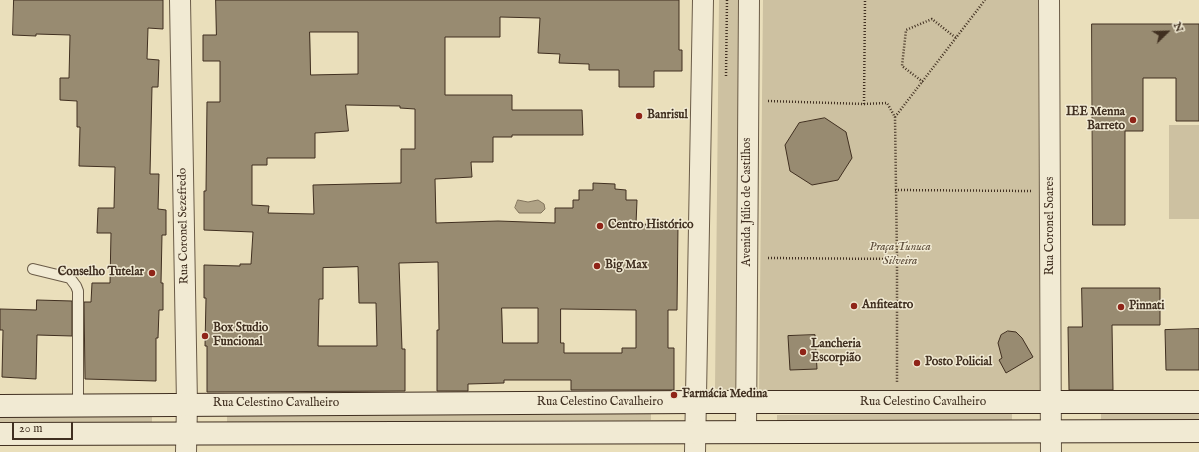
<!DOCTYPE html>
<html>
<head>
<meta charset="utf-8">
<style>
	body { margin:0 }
	#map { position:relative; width:1199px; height:452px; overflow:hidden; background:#eadfbb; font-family:"IM FELL English",serif }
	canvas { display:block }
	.north { position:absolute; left:1147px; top:12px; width:40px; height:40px; -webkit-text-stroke:3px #f1ead3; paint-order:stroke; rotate:67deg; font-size:11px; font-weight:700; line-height:16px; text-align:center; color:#402f20 }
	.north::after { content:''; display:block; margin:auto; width:14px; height:18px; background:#402f20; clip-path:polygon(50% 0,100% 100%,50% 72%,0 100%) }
	.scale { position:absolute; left:12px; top:422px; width:61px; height:18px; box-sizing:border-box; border:2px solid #402f20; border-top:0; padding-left:5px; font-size:12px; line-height:14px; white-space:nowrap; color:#402f20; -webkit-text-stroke:3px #f1ead3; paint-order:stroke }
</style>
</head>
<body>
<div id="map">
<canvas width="1199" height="452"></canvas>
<div class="north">N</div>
<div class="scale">20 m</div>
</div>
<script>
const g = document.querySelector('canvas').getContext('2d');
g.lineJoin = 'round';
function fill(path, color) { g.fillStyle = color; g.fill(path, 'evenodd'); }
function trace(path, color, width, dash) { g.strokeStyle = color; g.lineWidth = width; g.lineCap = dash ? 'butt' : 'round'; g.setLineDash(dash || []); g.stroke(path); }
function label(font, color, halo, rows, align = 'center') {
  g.font = font + ' "IM FELL English",serif'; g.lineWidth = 3; g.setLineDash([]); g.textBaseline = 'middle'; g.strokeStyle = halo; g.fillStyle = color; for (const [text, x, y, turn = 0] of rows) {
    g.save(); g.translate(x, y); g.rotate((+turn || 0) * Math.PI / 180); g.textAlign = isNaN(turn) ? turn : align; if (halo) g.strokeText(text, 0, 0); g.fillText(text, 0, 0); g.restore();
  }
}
const green = new Path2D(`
	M719,0H742L735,388L731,392H720L715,388Z
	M763,0H1038L1040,395L759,394Z
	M1169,125H1199V219H1169Z
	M1012,413V421L777,423V415Z
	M1101,413H1199V420L1101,421Z
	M651,414V420L227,422V416Z
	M0,416H152V422H0Z`);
const water = new Path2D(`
	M518,200L528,202L538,200L544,204L545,209L541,213H519L515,208Z`);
const building = new Path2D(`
	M14,0H163V29L148,28L147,59L159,60L158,87H152L150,174H159L158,209L166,210V235H162L161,283H163V310H159L158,338H156V381L85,379L84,302H91L92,283H110L111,233H97L98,208H114L115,167L79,166L80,127H77V101L60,100V78H69L70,35L36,34V36L13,35Z
	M216,0H679V50H682V71H654V87H619V70H589V64L559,63L560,54L538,53L540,18L500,17V37H445V95H512V110H582L583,135H512V137H493V162H471L472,177L435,179L436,223L498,221L555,223V208H573V200H579V190H593V183L615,184V189L626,190V200H637L636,224L678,225L677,310H668V348H674V390H571V380H504V383L468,384V391H437V330H439L438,262L399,263L402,349H405V391L207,392V346H205L206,298H204V265L240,266V264H251L253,232L204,230V191H206L207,102H220V61H203V35H216ZM310,32H358V74L311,75ZM346,105L400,106V108L415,109V149H401V183L313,185L314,214L268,213L269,206L252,205V165H267V158H315V133L348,131ZM358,267L359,303H376L377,346H318L319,299H323V268ZM502,308H538V343H503ZM561,309L636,310V348H622V353H564V343H561Z
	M1092,24H1199V121H1176V78H1143V131H1125V225H1093Z
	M825,118L846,132L852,158L838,180L812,185L790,171L785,145L799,123Z
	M1082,288H1160V325H1112L1113,390H1069L1068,327H1082Z
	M37,300L72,301V336L37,335L36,379L2,377L3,330H0V309L36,310Z
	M1199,329V370H1166L1165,330Z
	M1008,331L1016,332L1022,338L1033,357L1006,373L999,360L1002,358L998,343L1001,335Z
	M815,335L817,369L790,370L788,336Z`);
const path = new Path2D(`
	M726,76L727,0
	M923,82L902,66L906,30L932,19L956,38
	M768,101L864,104L865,0
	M864,104L887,103L895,117L897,259V382
	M895,117L985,0
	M895,190L1031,191
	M768,258L897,259`);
const service = new Path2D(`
	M33,269L70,278L76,286L78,291V405`);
const minor = new Path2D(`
	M180,0L187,404L186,452
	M1049,0L1051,452
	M746,432L749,0
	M695,452L703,0`);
const secondary = new Path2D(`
	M0,406L695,402H1199
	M0,434L1199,431`);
const markers = [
	[639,116,4,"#8f2418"],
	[1133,120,4,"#8f2418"],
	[600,226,4,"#8f2418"],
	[597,266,4,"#8f2418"],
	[152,273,4,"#8f2418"],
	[854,306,4,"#8f2418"],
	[1121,307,4,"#8f2418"],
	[205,336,4,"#8f2418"],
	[803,352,4,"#8f2418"],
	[917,363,4,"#8f2418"],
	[674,395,4,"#8f2418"]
];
const poiNames = [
	["IEE Menna",1125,113,"right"],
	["Barreto",1125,127,"right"],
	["Banrisul",647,116],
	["Centro Histórico",608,226],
	["Big Max",605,266],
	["Conselho Tutelar",144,273,"right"],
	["Anfiteatro",862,306],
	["Pinnati",1129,307],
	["Box Studio",213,329],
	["Funcional",213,343],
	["Lancheria",811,345],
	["Escorpião",811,359],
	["Posto Policial",925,363],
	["Farmácia Medina",682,395]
];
const streetNames = [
	["Avenida Júlio de Castilhos",748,202,-90],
	["Rua Coronel Sezefredo",184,226,-91],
	["Rua Coronel Soares",1051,226,-90],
	["Rua Celestino Cavalheiro",600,403],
	["Rua Celestino Cavalheiro",923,403],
	["Rua Celestino Cavalheiro",276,404]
];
const parkNames = [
	["Praça Tunuca",900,248],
	["Silveira",900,262]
];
fill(green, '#cdc1a1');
fill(water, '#b0a386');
trace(water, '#83755d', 1);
fill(building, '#988b71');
trace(building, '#402f20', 1);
trace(service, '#6a5b47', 12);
trace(minor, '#6a5b47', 22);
trace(secondary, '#402f20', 24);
trace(path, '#402f20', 2.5, [1, 2]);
trace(service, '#f1ead3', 10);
trace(minor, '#f1ead3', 20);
trace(secondary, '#f1ead3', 22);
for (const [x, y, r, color] of markers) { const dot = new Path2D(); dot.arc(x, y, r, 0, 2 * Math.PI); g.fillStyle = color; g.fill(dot); trace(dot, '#f1ead3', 1.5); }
label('bold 12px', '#402f20', '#f1ead3', poiNames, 'left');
label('12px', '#402f20', '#f1ead3', streetNames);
label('italic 12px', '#5c4c3a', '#f1ead3', parkNames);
</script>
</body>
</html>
